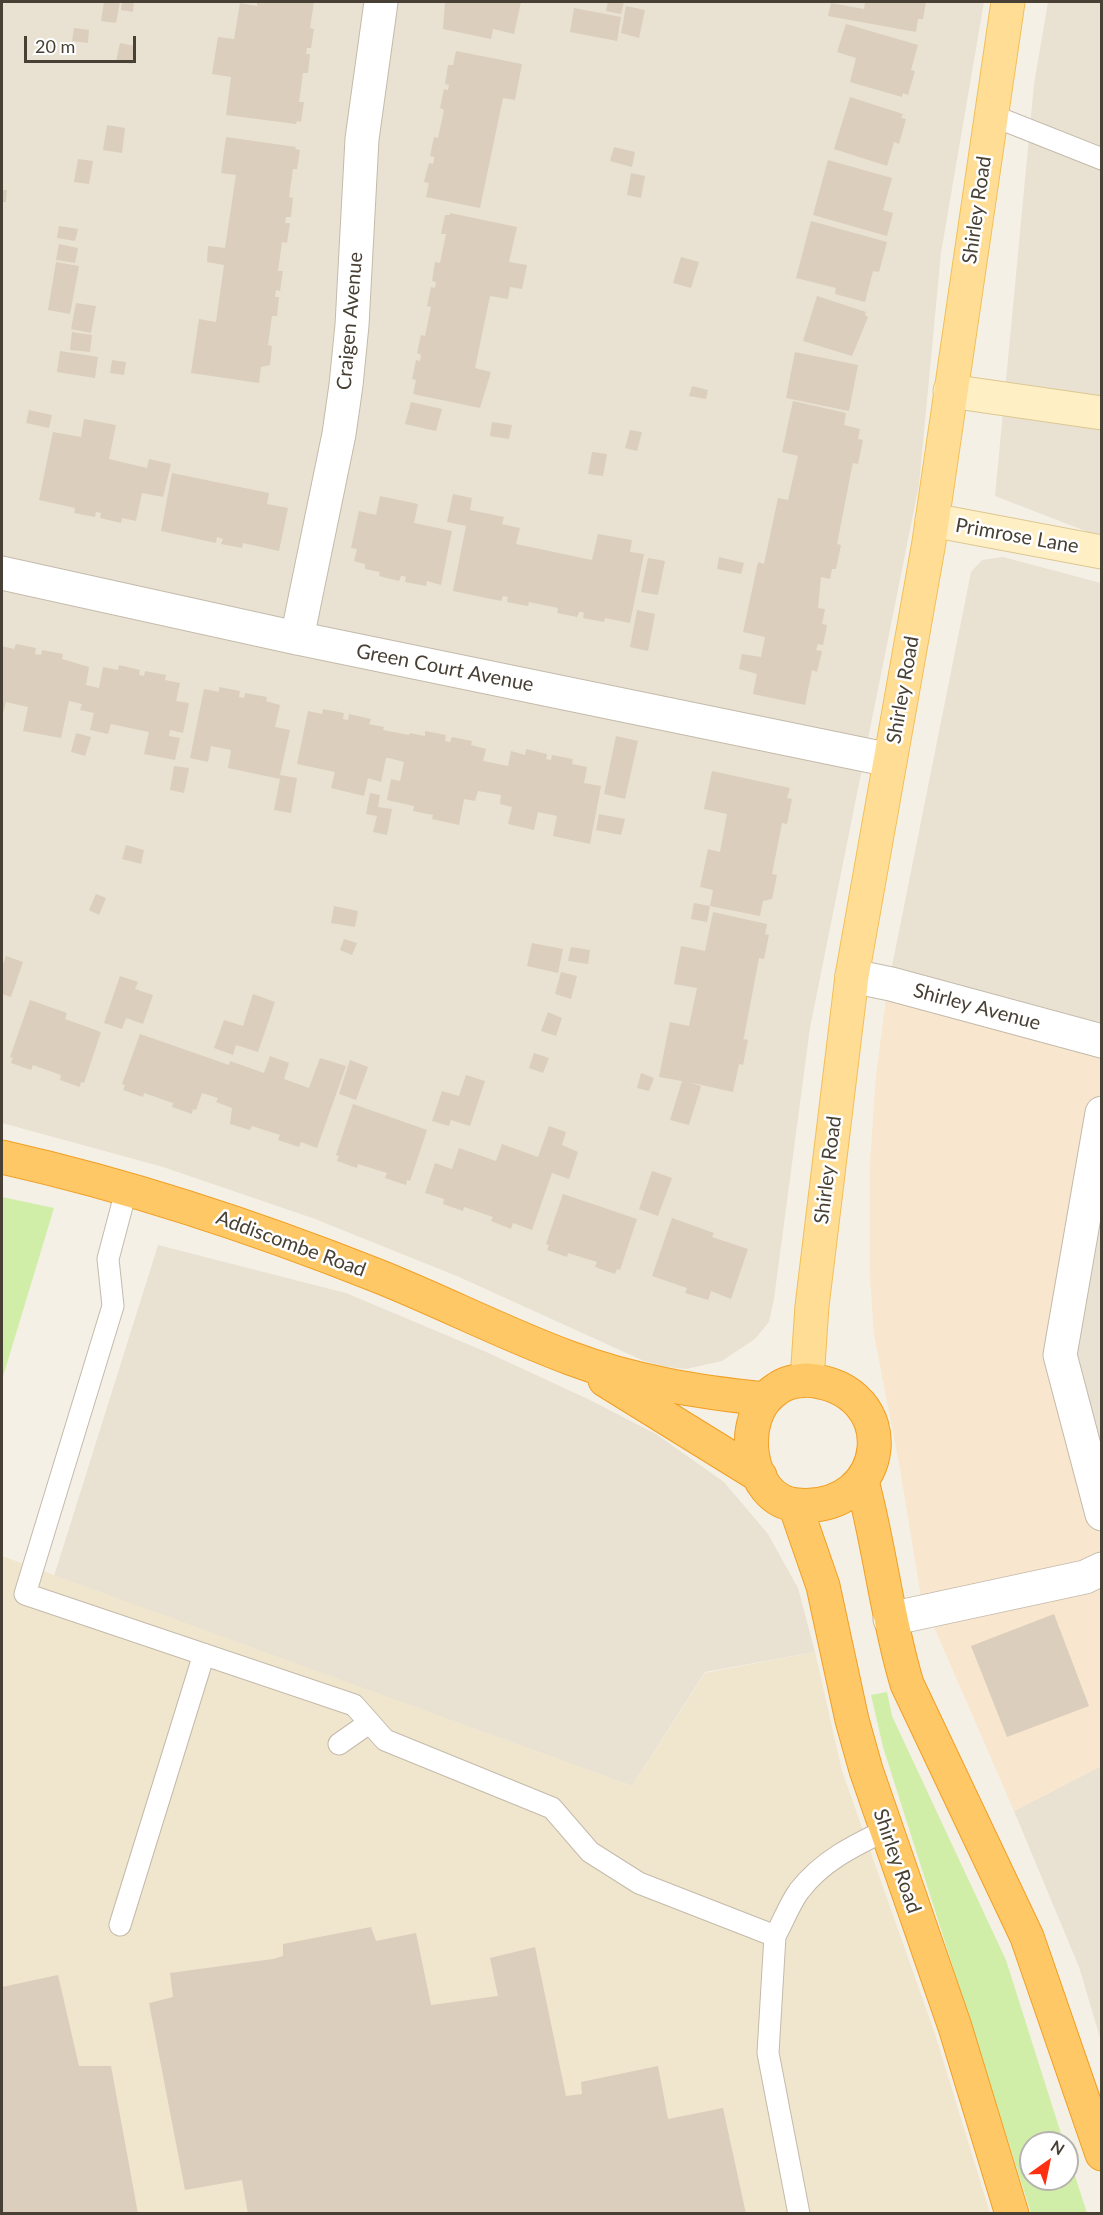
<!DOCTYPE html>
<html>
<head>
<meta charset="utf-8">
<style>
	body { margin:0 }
	#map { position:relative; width:1103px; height:2215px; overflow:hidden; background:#f5f0e5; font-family:Lato,sans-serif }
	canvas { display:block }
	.frame { position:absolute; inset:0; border:3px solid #484034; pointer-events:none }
	.north { position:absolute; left:1019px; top:2131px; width:60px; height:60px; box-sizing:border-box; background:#fff; border:2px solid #b6b3ae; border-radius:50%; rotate:33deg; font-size:16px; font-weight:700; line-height:24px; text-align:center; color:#484034 }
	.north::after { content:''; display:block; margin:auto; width:21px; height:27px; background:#ff2f12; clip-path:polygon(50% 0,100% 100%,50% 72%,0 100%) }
	.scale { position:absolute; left:24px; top:36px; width:112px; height:27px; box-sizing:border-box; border:3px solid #484034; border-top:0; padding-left:8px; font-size:18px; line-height:21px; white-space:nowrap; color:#484034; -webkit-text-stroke:4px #fff; paint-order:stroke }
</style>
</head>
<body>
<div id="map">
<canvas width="1103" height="2215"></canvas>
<div class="frame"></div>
<div class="north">N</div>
<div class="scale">20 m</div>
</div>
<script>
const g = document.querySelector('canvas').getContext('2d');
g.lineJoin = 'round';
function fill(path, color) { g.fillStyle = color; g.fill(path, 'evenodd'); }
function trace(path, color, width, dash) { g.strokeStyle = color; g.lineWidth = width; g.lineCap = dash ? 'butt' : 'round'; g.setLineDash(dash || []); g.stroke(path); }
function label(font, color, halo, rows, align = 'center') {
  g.font = font + ' Lato,sans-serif'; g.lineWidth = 5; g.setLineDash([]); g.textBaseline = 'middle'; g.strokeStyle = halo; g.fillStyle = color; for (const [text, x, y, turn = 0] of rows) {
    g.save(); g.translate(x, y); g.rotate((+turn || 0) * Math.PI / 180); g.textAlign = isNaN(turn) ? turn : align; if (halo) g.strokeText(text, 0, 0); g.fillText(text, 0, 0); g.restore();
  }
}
const residential = new Path2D(`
	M2,2H984L941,253L919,485L810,1028L774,1299L769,1322L755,1339L722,1361L686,1369L666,1367L644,1361L459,1277L315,1219L163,1167L2,1123Z
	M1048,2H1101V537L995,496L1034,84Z
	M1003,557L1101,583V1053L887,991L971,572L982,560Z
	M1101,1197V1476L1073,1344Z
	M158,1245L346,1293L484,1351L588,1399L656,1434L724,1482L768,1534L798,1588L815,1652L705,1672L632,1786L54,1576Z
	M1101,1766V2041L1079,1967L1014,1811Z`);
const commercial = new Path2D(`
	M887,991L1101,1053V1197L1073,1344L1101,1476V1766L1014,1811L921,1597L899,1463L874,1335L870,1277V1162L876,1076Z`);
const education = new Path2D(`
	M2,1556L632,1786L705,1673L815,1652L842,1771L935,2034L990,2213H2Z`);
const green = new Path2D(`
	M2,1197L54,1208L2,1380Z
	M887,1692L892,1716L1006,1960L1064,2143H1031V2179H1067V2151L1087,2213H1031L883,1747L871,1695Z`);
const building = new Path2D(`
	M104,2H120L116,23L101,21Z
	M122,2H134L133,12L121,10Z
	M257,2H314L310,28L314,29L311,48H307L306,54H310L308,73H303L299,102H304L301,122L297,121L296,124L226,115L231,77L212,74L218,37L234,39L240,3L257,6Z
	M445,2H521L514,34L493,29L491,39L443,29Z
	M608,2H624L621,14L606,11Z
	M865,2H926L923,19H918L916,32L828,16L831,3L864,9Z
	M626,6L645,10L639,38L621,33Z
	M574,8L621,17L617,41L570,32Z
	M846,24L918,45L911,70L915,71L908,95L903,93L902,97L850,82L856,58L837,52Z
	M74,28L89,30L88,43L72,41Z
	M120,43L135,46L132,64L116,61Z
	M456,51L522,64L515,100L503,98L480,208L426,197L429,183L424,182L429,163L433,164L434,160V157L430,156L434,137L438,138L444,110L440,108L444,89L448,90L449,85L445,84L448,65H453Z
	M850,97L903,114L901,118L906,119L899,144L894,142L887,166L834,149Z
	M107,125L125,128L122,153L103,150Z
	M226,137L296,147L295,149L300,150L297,169H293L289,197L293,198L291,217H286L285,223H290L287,243L282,242L278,271H283L280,291L276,290L275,297H279L277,316H272L268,345L272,346L270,365L261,367L259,383L191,373L199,319L216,322L224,265L207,262L208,246L225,248L236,175L221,173Z
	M614,147L635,152L632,167L610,161Z
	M78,159L93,161L89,184L74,182Z
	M828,160L892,178L883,210L893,213L887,236L813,215Z
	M631,173L645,176L641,198L627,195Z
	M2,190H7L6,202H2Z
	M450,213L517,227L509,262L527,265L522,289L510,287L508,299L490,296L475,368L491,372L480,408L413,394L416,380L412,379L416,360L420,361L421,355L417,353L421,335L425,336L431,307L427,306L431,287L435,288L436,282L432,281L435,262L440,263L446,234H441L445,215H450Z
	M811,221L887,242L879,272L873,271L865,302L835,294L836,288L796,278Z
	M59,226L78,229L75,241L57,238Z
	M59,244L78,248L75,263L56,260Z
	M681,257L699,262L691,288L673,283Z
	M56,262L79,266L70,314L48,310Z
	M817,296L866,312L865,315L868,317L852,356L803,341Z
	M76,303L96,306L91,333L71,329Z
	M72,332L92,335L90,352L70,350Z
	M60,351L98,357L95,378L57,372Z
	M795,352L858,365L849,411L786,398Z
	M112,360L126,362L124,375L110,373Z
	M692,386L708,390L706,399L689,396Z
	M793,401L846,413L844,425L860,429L858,439L863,440L858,464L853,463L852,467L837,544L841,545L836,569H832L830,579L821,577L818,608L825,609L822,624L827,625L823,645L818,644L816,650L822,651L817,672L812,670L805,705L753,694L757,674L739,669L742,654L761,657L765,637L743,632L758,562L764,564L778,498L788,500L798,456L782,452Z
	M411,402L442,409L436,431L405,424Z
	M29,410L52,415L49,428L26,423Z
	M84,419L116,425L109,459L147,468L149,459L171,464L163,497L142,493L136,521L122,518L121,523L100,518L101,513L96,512L95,517L74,513L75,508L39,500L53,432L81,437Z
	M492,422L512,425L509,439L490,436Z
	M630,430L642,432L637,451L625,448Z
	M592,452L607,454L603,476L588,474Z
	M172,473L269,493L267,504L288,508L279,551L243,543L242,548L221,544L223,539L217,537L216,543L161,531Z
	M453,494L472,498L470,510L504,517L502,524L520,528L516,544L592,560L598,534L632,540L630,552L644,554L630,623L605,618L604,622L583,618L584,613L582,612H579L577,617L557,613L558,608L529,602L528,606L507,602L508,597L503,596L501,601L453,591L466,526L447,522Z
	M380,496L418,504L414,523L452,531L441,585L427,581L426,586L405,582L406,577L403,576H401L399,581L379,576L380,572L365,569V564L354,561L357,549L351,548L359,511L376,515Z
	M719,557L744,563L741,574L717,569Z
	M648,558L665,561L658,595L641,592Z
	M637,610L655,614L648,651L630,647Z
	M16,644L36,648L35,654L41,655L42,650L63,654L62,659L89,667L86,685L99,688L103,667L118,670L119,665L140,670L139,675L144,676L145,671L166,675L165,680L180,683L176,701L189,703L183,733L170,730L169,736L180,738L175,760L144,754L149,732L111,724L108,734L90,730L94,713L80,710L82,704L69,701L61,738L23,731L28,707L6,702L2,717V646L14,649Z
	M219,687L240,691L239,697L244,698L245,693L267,697L266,701L280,705L275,727L290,730L280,775L297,778L291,813L274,810L280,779L228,768L231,750L211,746L208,762L190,758L204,689L219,692Z
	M323,709L344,713L343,719L348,720L349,714L371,719L369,724L384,727L383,730L409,735L410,733L425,736V731L446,735L445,741L450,742L452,737L472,741L471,745L486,749L483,761L508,766L511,751L525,755L526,749L547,754L546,759L551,760L552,755L573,759L572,764L587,767L584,783L601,786L590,844L553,836L557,816L538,812L534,830L508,824L512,807L500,804L501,795L478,791L475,801L464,799L459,825L432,819L433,815L413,811L414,806L387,800L391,779L400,781L404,762L389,758H386L381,782L368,778L364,796L331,788L335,772L297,764L308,711L322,714Z
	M76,733L91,737L85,756L71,752Z
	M616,736L638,741L625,799L604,794Z
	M174,766L189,768L184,793L170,790Z
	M712,771L790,788L787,798L792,799L787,824L782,823L772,874L777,875L772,899L763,901L760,916L710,906L707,922L691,919L694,903L710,906L713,890L700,887L708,849L720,852L727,814L704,809Z
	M370,793L380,795L378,807L392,809L387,835L373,832L377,816L366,814Z
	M599,814L625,819L621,835L596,830Z
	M126,845L144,850L141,864L122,859Z
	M96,894L106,898L99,915L89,910Z
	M334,906L358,911L355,927L331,923Z
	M713,912L767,924L765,934L769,935L764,959L759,958L744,1037L743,1039L748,1040L743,1065L739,1064L733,1092L688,1082L701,1086L689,1125L670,1120L682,1081L659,1077L670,1022L689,1026L697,988L674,984L681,946L705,951Z
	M344,939L357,943L352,955L340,950Z
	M532,943L563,949L558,973L527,966Z
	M571,947L590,950L588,964L568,961Z
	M6,956L23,962L11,997L2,994V967Z
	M561,972L577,976L571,999L555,994Z
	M120,976L138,982L135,989L153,995L143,1024L126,1018L122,1029L104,1023Z
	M253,994L275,1002L258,1052L236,1045L233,1055L214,1048L224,1020L243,1026Z
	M30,1000L67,1013L65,1019L101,1032L84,1083L81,1082L80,1087L60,1080L61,1075L33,1065L31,1070L11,1063L13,1058L10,1057Z
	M548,1012L562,1018L556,1036L541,1031Z
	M140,1034L229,1065L230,1061L264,1073L270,1056L289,1063L284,1079L309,1088L320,1058L346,1066L317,1148L301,1142L299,1147L278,1140L280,1135L252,1126L250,1130L230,1124L232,1108L216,1102L218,1098L202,1093L196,1110L193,1109L192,1114L172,1107L173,1103L144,1093L143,1097L123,1090L125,1085L122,1084Z
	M534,1053L549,1058L543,1073L529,1068Z
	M350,1060L368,1067L356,1100L339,1094Z
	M641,1073L654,1078L649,1091L637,1088Z
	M466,1075L485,1081L470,1126L451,1120L449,1126L432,1121L442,1091L459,1096Z
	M353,1104L427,1130L410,1181L407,1180L406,1185L385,1178L387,1173L358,1164L357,1168L337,1161L339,1156L336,1155Z
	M549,1126L566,1132L562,1145L578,1152L569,1179L552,1173L532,1230L513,1223L511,1229L491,1221L493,1217L464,1207L463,1211L443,1204L444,1199L425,1193L435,1163L452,1169L459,1148L496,1161L502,1144L538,1157Z
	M652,1171L672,1178L658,1216L639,1209Z
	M563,1194L637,1219L620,1270L617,1269L615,1274L595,1267L597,1262L568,1253L567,1257L547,1250L549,1245L546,1244Z
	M672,1218L714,1233L712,1237L748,1249L731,1299L711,1291L708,1300L685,1293L687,1288L652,1276Z
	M1054,1614L1089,1706L1007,1737L971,1646Z
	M371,1927L376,1941L416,1933L431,2005L498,1996L490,1958L535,1947L566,2096L582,2094L581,2082L658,2066L668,2119L723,2108L746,2214H248L242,2180L185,2190L149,2003L173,1997L170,1973L273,1959L283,1956V1944Z
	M58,1975L79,2066H111L138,2214H2V1987Z`);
const lane = new Path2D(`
	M991,115L1102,159
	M127,1187L108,1259L113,1306L25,1594L354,1705L385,1740L552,1808L590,1852L639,1883L775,1936C783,1922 789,1905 799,1891C822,1861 853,1846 886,1830
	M339,1744L369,1723
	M120,1925L204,1654
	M775,1936L768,2053L799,2214`);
const street = new Path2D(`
	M2,573L292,637L890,760
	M297,638L339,434L346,385L352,325L362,139L381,2
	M852,976L891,984L1102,1041
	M1102,1113L1060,1355L1102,1514
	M890,1619L1085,1577L1102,1569`);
const secondary = new Path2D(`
	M950,391L1102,413
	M932,520L1102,552`);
const primary = new Path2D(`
	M807,1380L812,1306L852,976L929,542L1008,2`);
const highway = new Path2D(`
	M2,1157C131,1186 255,1227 378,1276C443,1302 505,1334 570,1358C633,1382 699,1392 765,1399
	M605,1380L760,1476
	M807,1380C905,1388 891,1513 797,1505C747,1501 735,1415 777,1389C786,1382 796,1381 807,1380Z
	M862,1481C880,1548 887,1618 907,1684L1027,1937L1102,2154
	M795,1505L823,1586L852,1720L866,1770L955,2027L1012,2214`);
const streetNames = [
	["Shirley Road",977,210,-82],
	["Craigen Avenue",350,321,-85],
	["Primrose Lane",1017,536,10],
	["Green Court Avenue",445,668,11],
	["Shirley Road",903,690,-80],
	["Shirley Avenue",977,1007,15],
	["Shirley Road",828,1170,-83],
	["Addiscombe Road",291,1244,20],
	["Shirley Road",897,1861,71]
];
fill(residential, '#e9e2d3');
fill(commercial, '#f9e6ce');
fill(education, '#f0e5cd');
fill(green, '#d1eea9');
fill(building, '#dbcebc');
trace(lane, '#c4baaa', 23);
trace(street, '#c4baaa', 35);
trace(secondary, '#ddc791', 35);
trace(primary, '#f2bf56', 35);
trace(highway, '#f09f24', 35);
trace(lane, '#fff', 21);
trace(street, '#fff', 33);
trace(secondary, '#ffefc5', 33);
trace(primary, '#ffdd94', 33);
trace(highway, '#ffc866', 33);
label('20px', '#484034', '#fff', streetNames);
</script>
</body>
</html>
